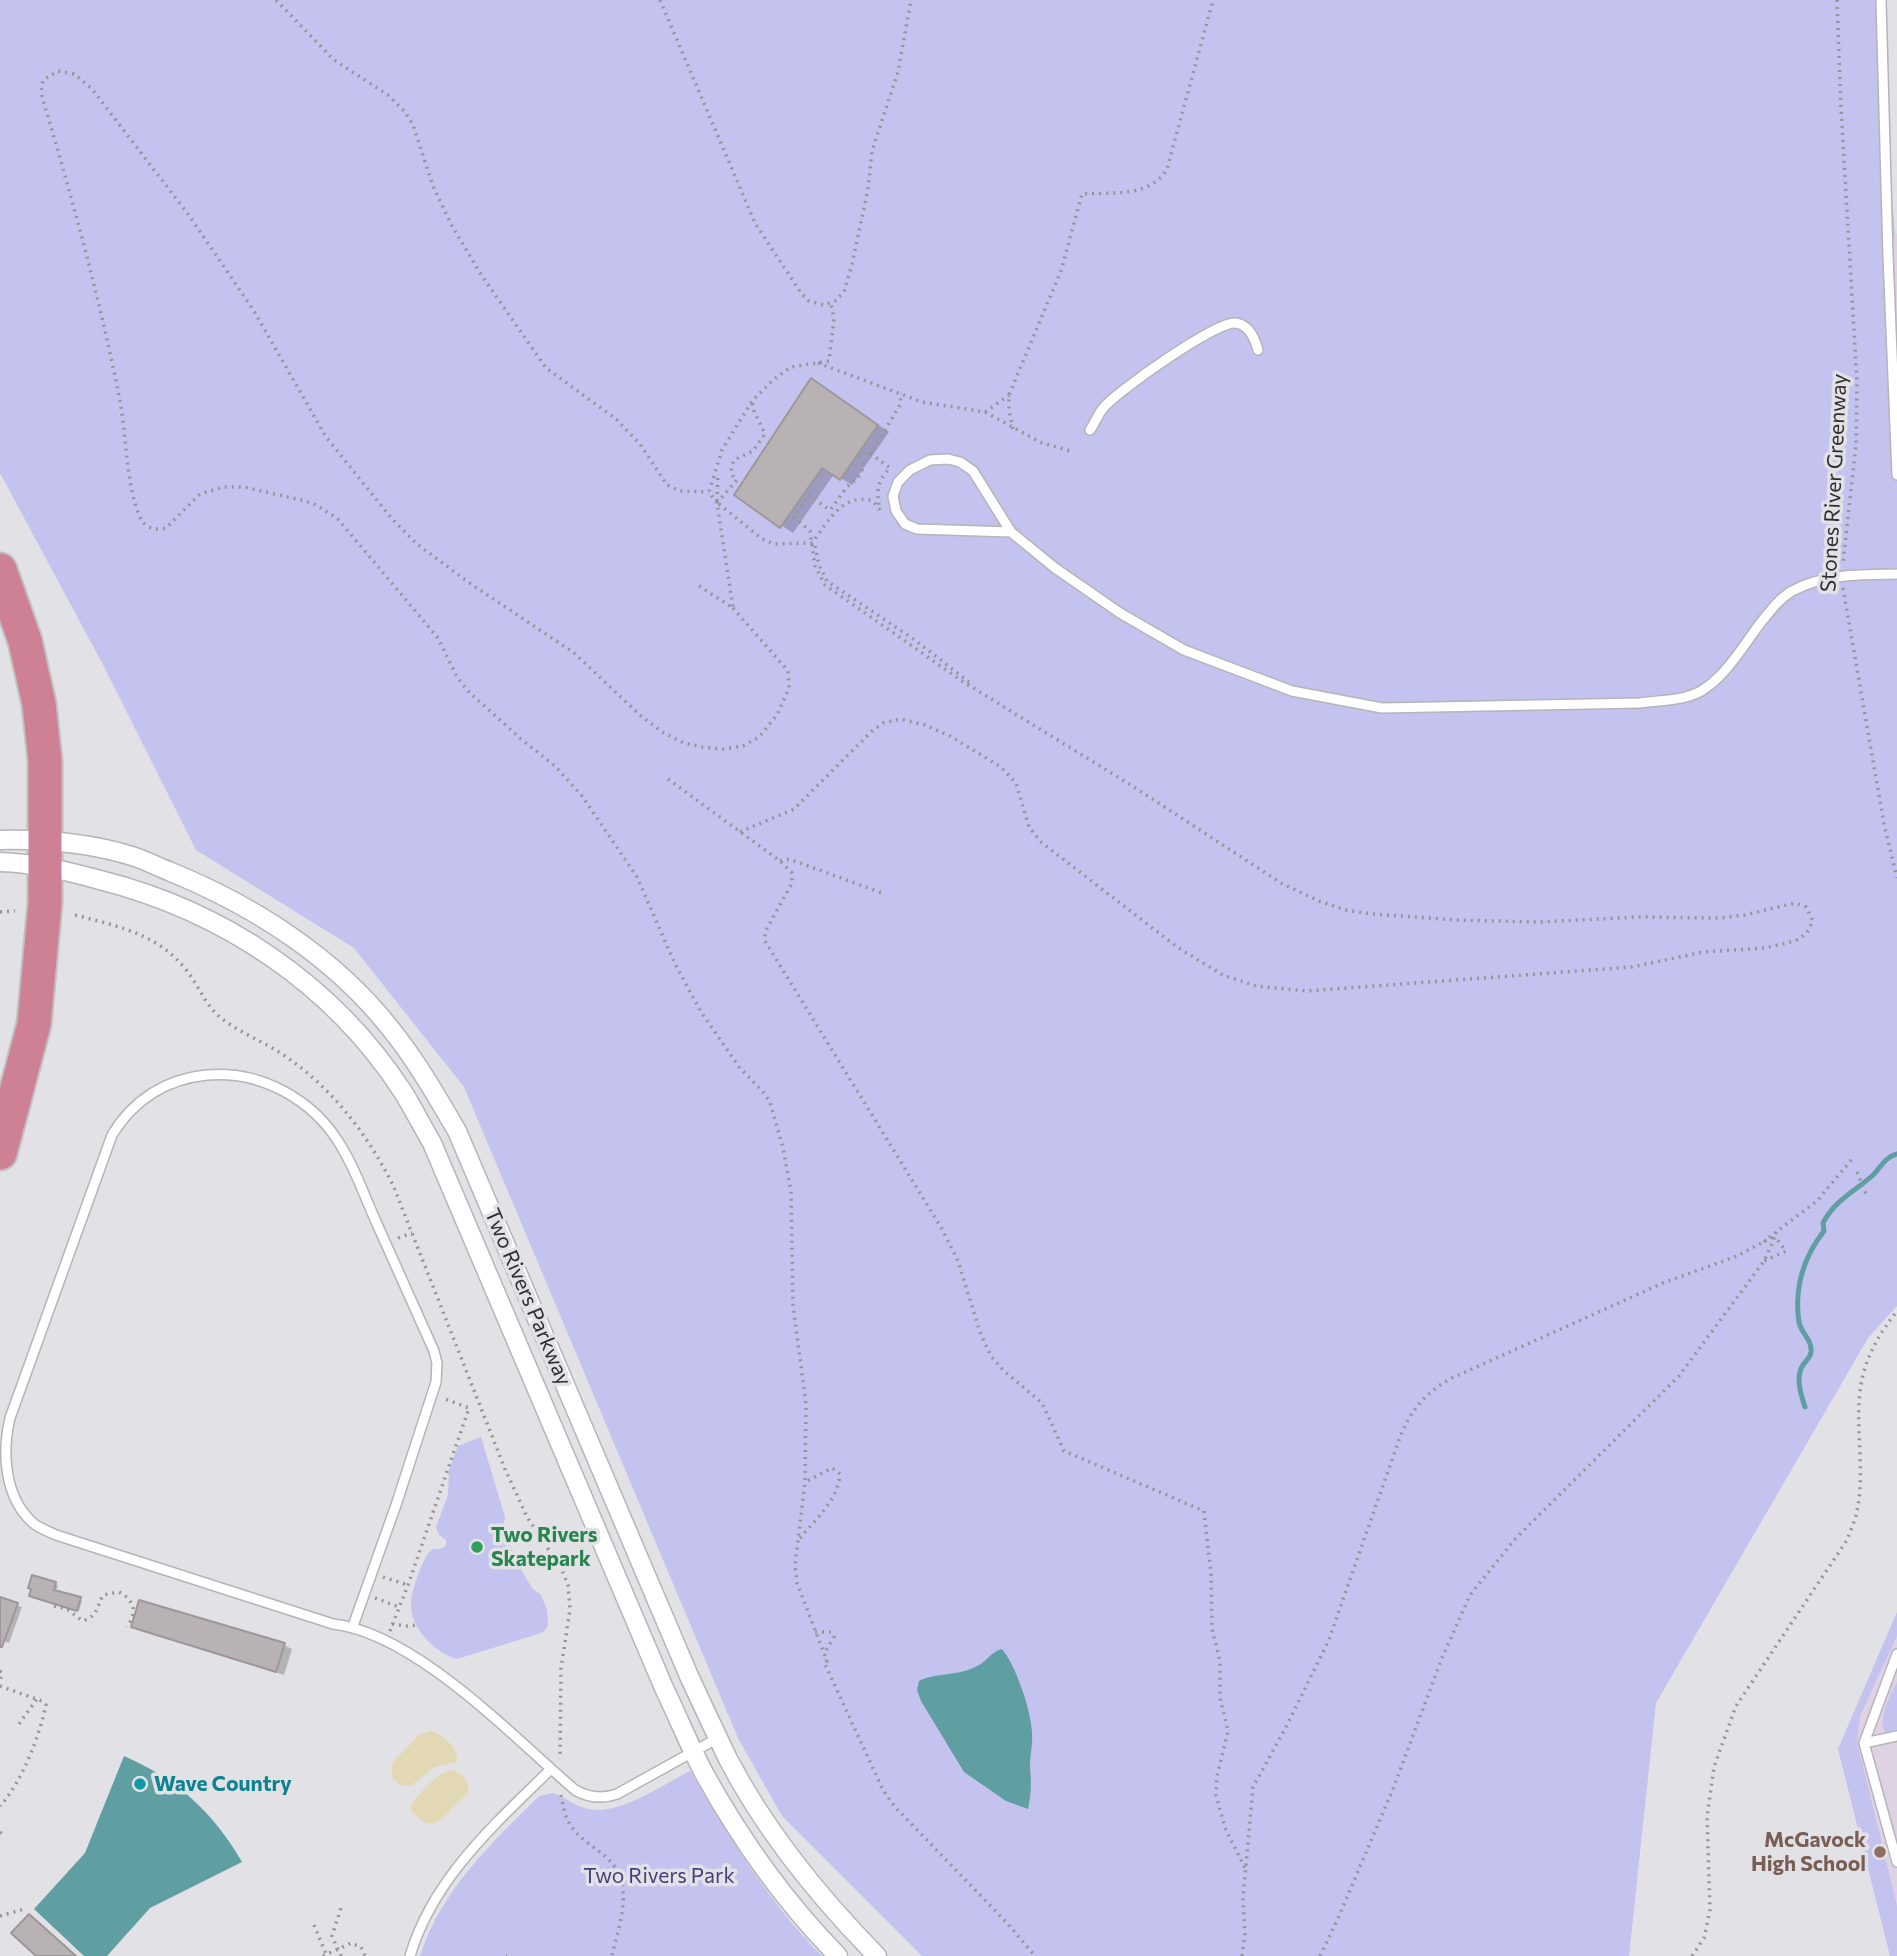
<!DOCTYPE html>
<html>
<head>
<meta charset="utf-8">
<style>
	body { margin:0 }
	canvas { display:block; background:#e1e1e6 }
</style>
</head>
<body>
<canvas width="1897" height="1956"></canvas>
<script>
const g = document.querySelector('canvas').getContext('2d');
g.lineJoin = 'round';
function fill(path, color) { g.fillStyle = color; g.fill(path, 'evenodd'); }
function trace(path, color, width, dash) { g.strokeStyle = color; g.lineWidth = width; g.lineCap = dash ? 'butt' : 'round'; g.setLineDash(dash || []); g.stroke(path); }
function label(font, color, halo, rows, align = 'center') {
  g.font = font + ' Commissioner,sans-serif'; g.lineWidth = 7; g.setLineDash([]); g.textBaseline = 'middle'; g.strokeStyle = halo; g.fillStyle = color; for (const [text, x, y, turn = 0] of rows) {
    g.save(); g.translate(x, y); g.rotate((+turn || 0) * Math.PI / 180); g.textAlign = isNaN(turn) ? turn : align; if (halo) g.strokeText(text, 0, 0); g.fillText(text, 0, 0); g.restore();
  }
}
const education = new Path2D(`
	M1895,234H1897V362L1888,256Z
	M1897,1620V1956L1838,1749Z`);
const green = new Path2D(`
	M0,0H1877L1895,234L1888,256L1897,362V1306L1868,1338L1656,1703L1629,1956H922L782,1816L738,1738L464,1087L354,948L196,850L101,661L0,473Z
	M481,1437L505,1517L503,1530L522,1571L532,1588L541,1595L547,1610L548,1626L543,1632L535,1635L457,1659C435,1653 409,1627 411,1602C412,1587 421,1567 427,1554L433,1549H440L446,1546V1540L439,1535L436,1527L448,1495L449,1470L458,1446Z
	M1897,1612V1636L1860,1716L1857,1741L1897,1906V1956H1890L1838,1749Z
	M1897,1682V1731L1885,1733C1877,1718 1891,1695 1897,1682Z
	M690,1771C729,1836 768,1902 822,1956H420C442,1889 490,1845 539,1796L553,1793C565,1797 575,1806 588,1809C619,1816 662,1785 690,1771Z`);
const sand = new Path2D(`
	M432,1731C445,1738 458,1746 457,1762L435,1767L412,1785L401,1786L393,1779L391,1767L393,1762L420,1734Z
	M453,1770C463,1774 471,1782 468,1793L437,1822C425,1827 418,1818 411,1809L412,1804C422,1791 437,1772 453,1770Z`);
const water = new Path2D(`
	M1002,1649C1016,1666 1031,1710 1032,1732C1033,1743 1030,1755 1030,1766C1031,1783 1032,1791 1028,1809L1006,1801L964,1772L921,1701L917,1690L919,1681C935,1672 959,1677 979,1665C988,1660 991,1652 1002,1649Z
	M124,1756C177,1779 214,1813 242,1862L150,1908L107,1956H84L34,1909L85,1853Z`);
const shadow = new Path2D(`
	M823,387L889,432L852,485L834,474L793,533L736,495Z
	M33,1577L58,1585L56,1592L82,1600L79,1611L33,1596Z
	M0,1599L22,1607L9,1643L0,1640Z
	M133,1626L284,1645L292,1649L284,1675L140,1631Z
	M30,1916L38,1921L77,1956H38Z`);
const stream = new Path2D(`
	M1805,1407C1801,1395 1795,1377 1803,1365C1806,1360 1810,1359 1811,1352C1812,1338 1801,1334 1799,1322C1794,1288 1803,1258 1824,1231L1823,1223C1834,1201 1855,1191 1872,1176C1882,1167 1883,1158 1897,1154`);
const building = new Path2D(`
	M811,378L878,425L840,480L822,468L780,528L734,495Z
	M32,1575L56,1582L54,1590L81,1597L77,1611L29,1596L31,1589L28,1588Z
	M0,1597L18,1603L2,1647H0Z
	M139,1600L285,1643L276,1672L131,1627Z
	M29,1914L76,1956H36L11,1933Z`);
const path = new Path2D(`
	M276,0L334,60L388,95L405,112L413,125L433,186L451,224L480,273L546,368L616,419L640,444L667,485L680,491L709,492
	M660,0L755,223L801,293L809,301L824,305L835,301L844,292L852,264L868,189L872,151L898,72L911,0
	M1837,0L1841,108L1857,382L1856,444L1843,563
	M818,363L922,402L985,412L1040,442L1070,451
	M985,412L1009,395
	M1013,429L1009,411V395L1061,271L1082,194C1111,192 1150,198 1167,169L1213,0
	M717,501L718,473
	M717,503L737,480C729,474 731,468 734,460L753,451L765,434L754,411L752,401
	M719,504L762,539L774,544L812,543C828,522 842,492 873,501L880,510C876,492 877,481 890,468L871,454L901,403L900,393
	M815,546L819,565L827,581L915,640L969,682
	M699,586L733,608L717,503L709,492L722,450L752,401L773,380L791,367L829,361L834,319L831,304
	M1843,588L1884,824L1897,878
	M733,608L788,671L789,688L777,715L759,737L743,746L723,749L702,747L684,743L662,732L641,716L573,652L471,584L417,544L393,520L326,437L254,311L188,214L92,89L74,74L58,71L43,80L41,92L43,100C72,197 99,296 119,396C127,434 125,482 140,517C144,528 156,531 166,528L200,494L223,487H244L301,500L314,504L337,518L438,638L457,677L468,691L521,739L555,766L582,796L637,877L675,964L701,1012L739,1067L763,1092L770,1102L783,1148L791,1192L793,1305L806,1404L805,1482L795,1566L797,1583L827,1661L824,1662L883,1790L895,1807L1008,1924L1035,1956
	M668,779L780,861L792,873V883L765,932V941L942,1229L958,1261L981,1335L991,1356L1003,1370L1042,1403L1064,1451L1204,1511L1211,1574L1212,1629L1220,1661V1698L1228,1731L1217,1776L1216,1795L1225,1828L1246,1870
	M740,832L794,809L872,731L883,723L900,719L925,725L950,736L1001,767L1016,783L1029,827L1041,842L1177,947L1223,975L1256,986L1307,991L1632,967L1703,952L1765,948L1782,944L1795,941L1806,934L1813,921L1806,907L1795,903L1745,915L1717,918L1638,917L1539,922L1455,920L1373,914L1346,910L1319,901L1281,883L1134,787L962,681L825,585L815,566L810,531L794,517L808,495L830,510C836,503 841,494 847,487C855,479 862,477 863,465L859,459L865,451L871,454
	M780,861L789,859L885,894
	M0,912L15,911
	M75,915C117,926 159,934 187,971C199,986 205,1005 221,1018C240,1033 265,1042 285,1056C333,1089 367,1134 393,1185L505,1469L527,1517L562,1570L568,1585L570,1609L561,1669L560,1759
	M1857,1172L1866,1194
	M1776,1232L1765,1241L1775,1237L1776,1232L1817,1201L1852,1159
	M398,1238L412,1233
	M800,1538C816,1519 838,1500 840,1474L832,1468L805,1482
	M383,1577L408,1585
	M375,1598L399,1607
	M54,1606L67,1609L83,1621C98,1615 96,1609 103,1595L119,1592C134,1600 138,1612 127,1627
	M392,1624L407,1626L417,1625
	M390,1631L408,1585L469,1408L445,1399
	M815,1632H831L834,1637L825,1652
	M0,1671L2,1672L0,1681
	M0,1686L42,1701L46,1705C39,1737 22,1782 0,1806
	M19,1724L37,1699
	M561,1795C563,1804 564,1813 568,1821C583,1850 620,1851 623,1892C625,1912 616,1936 612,1956
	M0,1832L2,1834
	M0,1916L24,1909
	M314,1925L326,1954
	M323,1956L351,1943L361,1947L365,1956
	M341,1956L332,1936L342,1905
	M506,1956H507
	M1242,1956L1245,1934L1243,1899L1253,1787L1285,1729L1328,1642L1400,1437C1411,1410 1426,1392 1452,1378L1663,1283L1737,1256L1765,1241
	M1320,1956L1339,1916L1393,1789L1442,1658L1470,1595L1516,1538L1679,1376L1764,1261L1775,1237L1786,1251L1764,1261
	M1692,1956L1704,1938L1710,1910L1707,1817L1714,1767L1736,1706L1847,1540C1850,1532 1854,1523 1856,1515C1868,1467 1850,1415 1865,1368C1872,1346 1883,1329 1897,1311`);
const lane = new Path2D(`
	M1881,0L1888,256L1897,475
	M1090,430C1095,423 1098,414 1104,407C1119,390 1215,322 1235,323C1249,324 1255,339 1258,350
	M1011,532L917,529L905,524L896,511L893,496L898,482L910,470L930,460L948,459L960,462L973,471L1011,532L1055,568L1120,613L1184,650L1292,691L1382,708L1640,703C1661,700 1690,701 1707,687C1730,670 1745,643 1762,621C1771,610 1780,598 1792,591C1826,573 1860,575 1897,574
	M353,1626L396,1505L436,1382L437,1363L434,1351C415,1308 396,1266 377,1224C365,1198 356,1170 341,1146C314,1100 261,1070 207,1075C166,1079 133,1100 112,1135L10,1418C2,1452 4,1496 32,1522C38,1528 48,1531 56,1535L333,1624C415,1633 513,1737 575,1790C589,1798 603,1799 617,1794L718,1738
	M1897,1654L1864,1743L1897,1862
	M1864,1743L1897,1736
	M410,1956C433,1878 495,1824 551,1769`);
const street = new Path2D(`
	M0,840C44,839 89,843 132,856C145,860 158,867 171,872C254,906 334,957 390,1028C416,1060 436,1095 457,1131L689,1676C702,1704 715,1732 728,1759C766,1832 820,1898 877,1956
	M0,862C34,863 67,871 100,880C223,911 333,984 403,1092C413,1108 422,1126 432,1143L664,1688C678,1717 690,1747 705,1775C741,1840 786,1903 838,1956`);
const highway = new Path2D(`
	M0,570L25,641L39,704L45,761V903L34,1024L0,1153`);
const markers = [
	[477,1547,7,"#2e9e5b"],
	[140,1784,7,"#0f9aa8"],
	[1880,1852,7,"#8d6e63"]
];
const streetNames = [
	["Stones River Greenway",1834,483,-87],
	["Two Rivers Parkway",528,1297,67]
];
const leisureNames = [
	["Two Rivers",491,1535],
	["Skatepark",491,1559]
];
const cultureNames = [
	["Wave Country",154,1784]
];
const educationNames = [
	["McGavock",1866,1840],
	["High School",1866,1864]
];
const parkNames = [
	["Two Rivers Park",659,1876]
];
fill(education, '#e0d2e5');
fill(green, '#c4c2ef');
fill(sand, '#e2d8b3');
fill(water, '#5f9ea1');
fill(shadow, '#0003');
trace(stream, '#5f9ea1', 5);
fill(building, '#b8b2b4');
trace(building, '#9d9799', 2);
trace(lane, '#b4b4b9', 12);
trace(street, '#b4b4b9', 21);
trace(highway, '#c0c0c1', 37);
trace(path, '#959599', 3.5, [2, 5]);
trace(lane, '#fff', 9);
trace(street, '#fff', 18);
trace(highway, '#ce8195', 33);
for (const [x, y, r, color] of markers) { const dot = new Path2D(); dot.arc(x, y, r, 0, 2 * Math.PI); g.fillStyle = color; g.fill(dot); trace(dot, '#e1e1e6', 2.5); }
label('21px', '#2e2e30', '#e1e1e6', streetNames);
label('bold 21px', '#27864d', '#e1e1e6', leisureNames, 'left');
label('bold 21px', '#0d838f', '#e1e1e6', cultureNames, 'left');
label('bold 21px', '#785e54', '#e1e1e6', educationNames, 'right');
label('21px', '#47407a', '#e1e1e6', parkNames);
</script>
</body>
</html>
